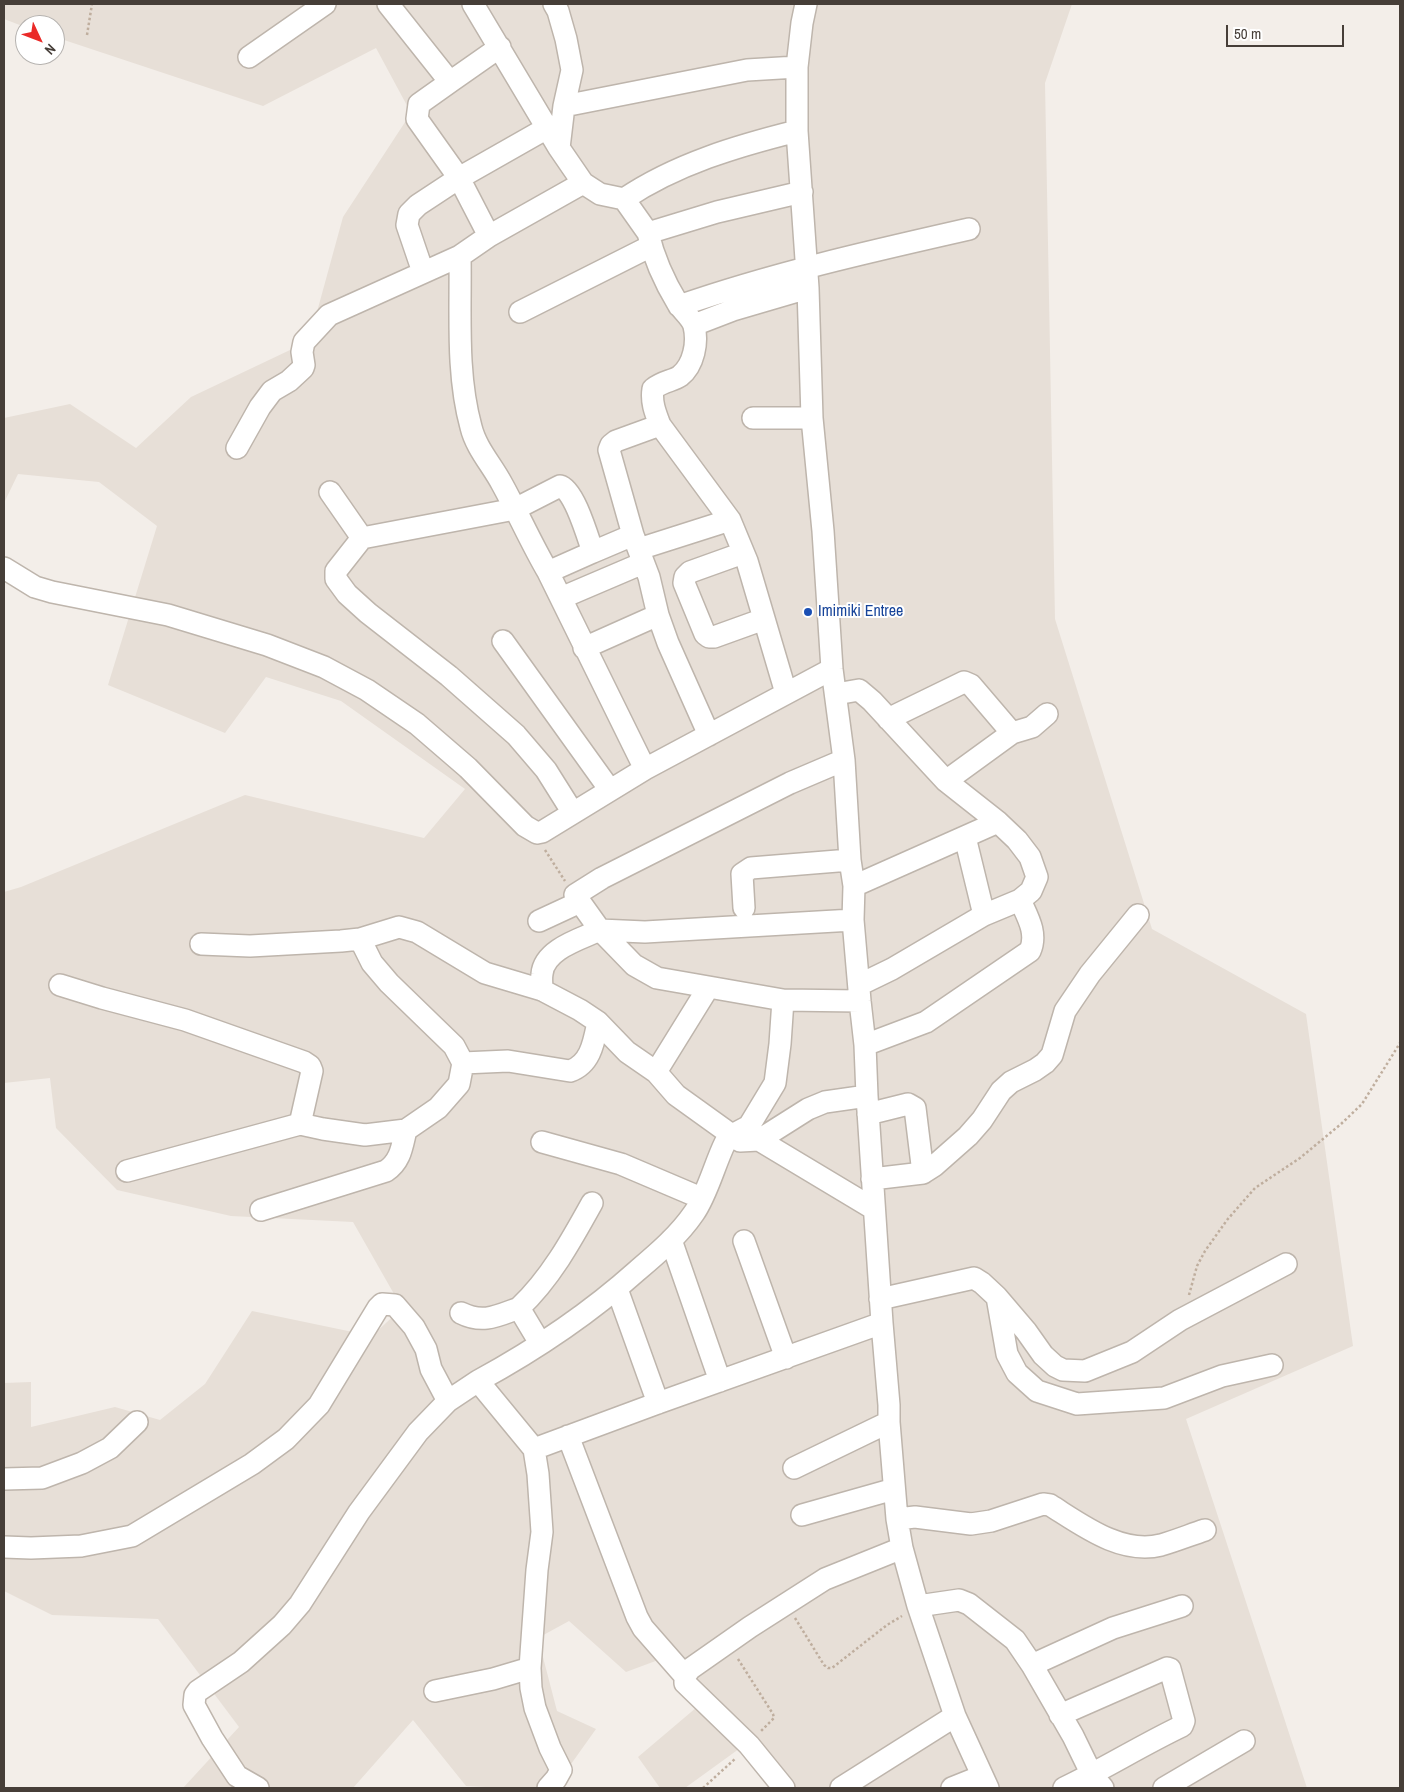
<!DOCTYPE html>
<html>
<head>
<meta charset="utf-8">
<style>
	body { margin:0 }
	#map { position:relative; width:1404px; height:1792px; overflow:hidden; background:#f3eee9; font-family:"Archivo Narrow",sans-serif }
	canvas { display:block }
	.frame { position:absolute; inset:0; border:5px solid #463e38; pointer-events:none }
	.north { position:absolute; left:15px; top:15px; width:50px; height:50px; box-sizing:border-box; background:#fff; border:1px solid #b5b2af; border-radius:50%; rotate:133deg; font-size:14px; font-weight:700; line-height:20px; text-align:center; color:#463e38 }
	.north::after { content:''; display:block; margin:auto; width:18px; height:22px; background:#ea2a28; clip-path:polygon(50% 0,100% 100%,50% 72%,0 100%) }
	.scale { position:absolute; left:1226px; top:25px; width:118px; height:22px; box-sizing:border-box; border:2px solid #463e38; border-top:0; padding-left:6px; font-size:15px; line-height:18px; white-space:nowrap; color:#463e38; -webkit-text-stroke:4px #fff; paint-order:stroke }
</style>
</head>
<body>
<div id="map">
<canvas width="1404" height="1792"></canvas>
<div class="frame"></div>
<div class="north">N</div>
<div class="scale">50 m</div>
</div>
<script>
const g = document.querySelector('canvas').getContext('2d');
g.lineJoin = 'round';
function fill(path, color) { g.fillStyle = color; g.fill(path, 'evenodd'); }
function trace(path, color, width, dash) { g.strokeStyle = color; g.lineWidth = width; g.lineCap = dash ? 'butt' : 'round'; g.setLineDash(dash || []); g.stroke(path); }
function label(font, color, halo, rows, align = 'center') {
  g.font = font + ' "Archivo Narrow",sans-serif'; g.lineWidth = 4; g.setLineDash([]); g.textBaseline = 'middle'; g.strokeStyle = halo; g.fillStyle = color; for (const [text, x, y, turn = 0] of rows) {
    g.save(); g.translate(x, y); g.rotate((+turn || 0) * Math.PI / 180); g.textAlign = isNaN(turn) ? turn : align; if (halo) g.strokeText(text, 0, 0); g.fillText(text, 0, 0); g.restore();
  }
}
const residential = new Path2D(`
	M4,4H1072L1045,83L1055,619L1152,929L1306,1014L1353,1346L1186,1419L1307,1788H774L743,1746L685,1788H660L638,1757L710,1696L669,1656L626,1672L569,1621L538,1638L557,1711L596,1729L554,1788H505L466,1786L413,1720L353,1788H183L239,1727L158,1619L52,1615L4,1591V1383L31,1382V1427L115,1407L160,1420L205,1384L252,1311L372,1336L402,1308L353,1222L231,1216L117,1190L56,1128L50,1078L4,1083V892L21,887L245,795L424,838L465,789L341,701L266,677L225,733L108,685L157,526L99,482L18,474L4,503V418L70,404L136,448L191,397L309,341L343,217L411,113L376,48L263,106L55,37V25H25V27L4,19Z`);
const path = new Path2D(`
	M87,35L92,4
	M545,850L565,881
	M1189,1295L1197,1266L1205,1251L1227,1220L1255,1188L1300,1158L1341,1124L1362,1104L1400,1043
	M795,1618L824,1665L828,1668H832L887,1625L902,1616
	M738,1659L773,1714L774,1718L760,1732
	M703,1788L736,1758`);
const minor = new Path2D(`
	M388,4L450,82L500,47
	M473,4L559,148L583,183L600,194L624,199L648,233L717,212L802,192
	M554,4L558,11L566,39L572,70L564,106L559,148
	M806,4L802,23L797,67V131L808,288L812,418L823,531L832,669L844,760L850,860L854,886L853,920L860,1001L865,1045L867,1096L882,1323L889,1405V1422L897,1519L902,1548L918,1606L955,1716L988,1788
	M249,57L325,4
	M450,82L419,104L417,119L459,178L547,128
	M564,106L747,70L797,67
	M624,199C676,164 737,146 797,131
	M648,233C654,259 664,281 678,304C683,311 692,318 694,326C698,342 694,365 680,376C673,381 663,381 653,389C651,402 655,412 660,425L616,441L611,445L609,450L633,535L649,577L658,615L668,643L709,735
	M460,256C461,312 456,373 471,427C476,448 492,465 502,484C518,513 531,543 548,572L645,769L832,669
	M423,272L407,225L409,214L418,205L459,178L489,236
	M679,306C774,273 872,251 969,229
	M520,312L651,246
	M694,325L733,310L808,288
	M753,418H812
	M660,425L730,520L747,561L786,693
	M237,448L260,407L272,391L289,381L303,368L304,365L302,352L304,342L329,315L460,256L489,236L583,183
	M330,492L362,538
	M639,549L730,520
	M593,552L633,535
	M743,553L690,572L685,577L684,583L705,634L709,637H714L764,619
	M4,568L35,587L52,592L168,615L267,645L324,667L367,690L417,724L468,768L525,826L537,833L542,832L645,769
	M548,572L593,552C588,538 574,489 560,486L515,509L362,538L336,571V579L347,594L368,613L449,676L516,735L546,770L573,813
	M561,598L643,563
	M503,641L610,790
	M584,648L658,615
	M836,694L859,690L872,701L946,781L998,822L1017,840L1030,857L1037,877L1031,891L1020,900L984,915L892,969L859,985
	M888,719L964,682L971,685L1012,733
	M844,760L790,783L602,878L575,895L600,930L645,932L853,920
	M946,781L1012,733L1032,727L1047,714
	M965,837L984,915
	M854,886L998,822
	M744,908L742,874L751,868L850,860
	M539,921L580,902
	M201,944L250,946L341,941L360,939L399,927L417,932L485,973L542,990L580,1010L598,1022L627,1052L656,1072L676,1095L740,1141L759,1140L808,1109L825,1102L867,1096
	M60,985L102,998L185,1020L304,1062L310,1066L312,1071L300,1124L323,1129L365,1135L406,1130L438,1108L459,1084L463,1063L454,1046L389,983L372,963L360,939
	M542,990C542,985 541,979 542,974C544,949 581,939 600,930L634,965L657,978L783,1000L860,1001
	M865,1045L926,1022L1030,951C1038,933 1027,916 1020,900
	M463,1063L508,1061L570,1071C591,1064 594,1041 598,1022
	M656,1072L708,988
	M868,1114L908,1104L915,1108L923,1173
	M759,1140L874,1209
	M542,1142L621,1164L701,1198
	M127,1171L300,1124
	M872,1179L923,1173L934,1166L968,1136L982,1120L1001,1091L1011,1082L1035,1070L1045,1063L1052,1055L1065,1011L1090,974L1138,915
	M261,1210L386,1171C401,1161 402,1146 406,1130
	M671,1240L720,1381
	M744,1241L786,1358
	M617,1289L658,1403
	M997,1297L1026,1331L1043,1355L1055,1366L1063,1370L1085,1371L1132,1352L1180,1320L1286,1264
	M880,1299L974,1278L982,1283L997,1297L1007,1354L1017,1373L1037,1391L1077,1404L1164,1398L1222,1376L1272,1365
	M461,1313C483,1324 497,1316 519,1308
	M540,1343L519,1308C550,1279 571,1241 592,1203
	M478,1381C535,1350 590,1313 638,1270C658,1253 679,1235 694,1213C707,1195 715,1163 725,1143L732,1135L749,1126L775,1083L780,1044L783,1000
	M568,1436L637,1617L643,1628L685,1676
	M534,1449L658,1403L882,1323
	M794,1468L889,1422
	M4,1479L42,1478L82,1463L110,1448L137,1422
	M802,1515L894,1489
	M897,1519L915,1517L971,1524L991,1521L1043,1504L1050,1505C1082,1525 1121,1555 1161,1545C1175,1541 1190,1535 1205,1530
	M4,1547L31,1548L81,1546L132,1536L252,1464L286,1439L319,1405L378,1308L382,1304L395,1305L414,1327L426,1349L431,1369L448,1401
	M918,1606L959,1600L969,1604L1015,1640L1032,1665L1073,1736L1092,1775L1103,1788
	M1032,1665L1113,1628L1182,1606
	M435,1691L493,1679L530,1668
	M1060,1715L1167,1668L1170,1669L1184,1721L1182,1726C1142,1745 1104,1769 1064,1788
	M258,1788L237,1776L212,1738L194,1705L195,1695L198,1691L241,1662L282,1625L300,1604L359,1512L418,1432L448,1401L478,1381L534,1449L538,1474L542,1532L537,1570L530,1668L531,1688L535,1708L550,1748L561,1770L556,1779L548,1788
	M784,1788L749,1745L685,1683V1676L690,1669L750,1627L825,1579L902,1548
	M841,1788L955,1716
	M952,1788L982,1776
	M1164,1788L1244,1741`);
const markers = [
	[808,612,5,"#1a4fb4"]
];
const transitNames = [
	["Imimiki Entree",818,612]
];
fill(residential, '#e7dfd7');
trace(minor, '#beb5ac', 24);
trace(path, '#bfae9e', 2.5, [2.5, 2.5]);
trace(minor, '#fff', 21);
for (const [x, y, r, color] of markers) { const dot = new Path2D(); dot.arc(x, y, r, 0, 2 * Math.PI); g.fillStyle = color; g.fill(dot); trace(dot, '#fff', 2); }
label('16px', '#164399', '#fff', transitNames, 'left');
</script>
</body>
</html>
